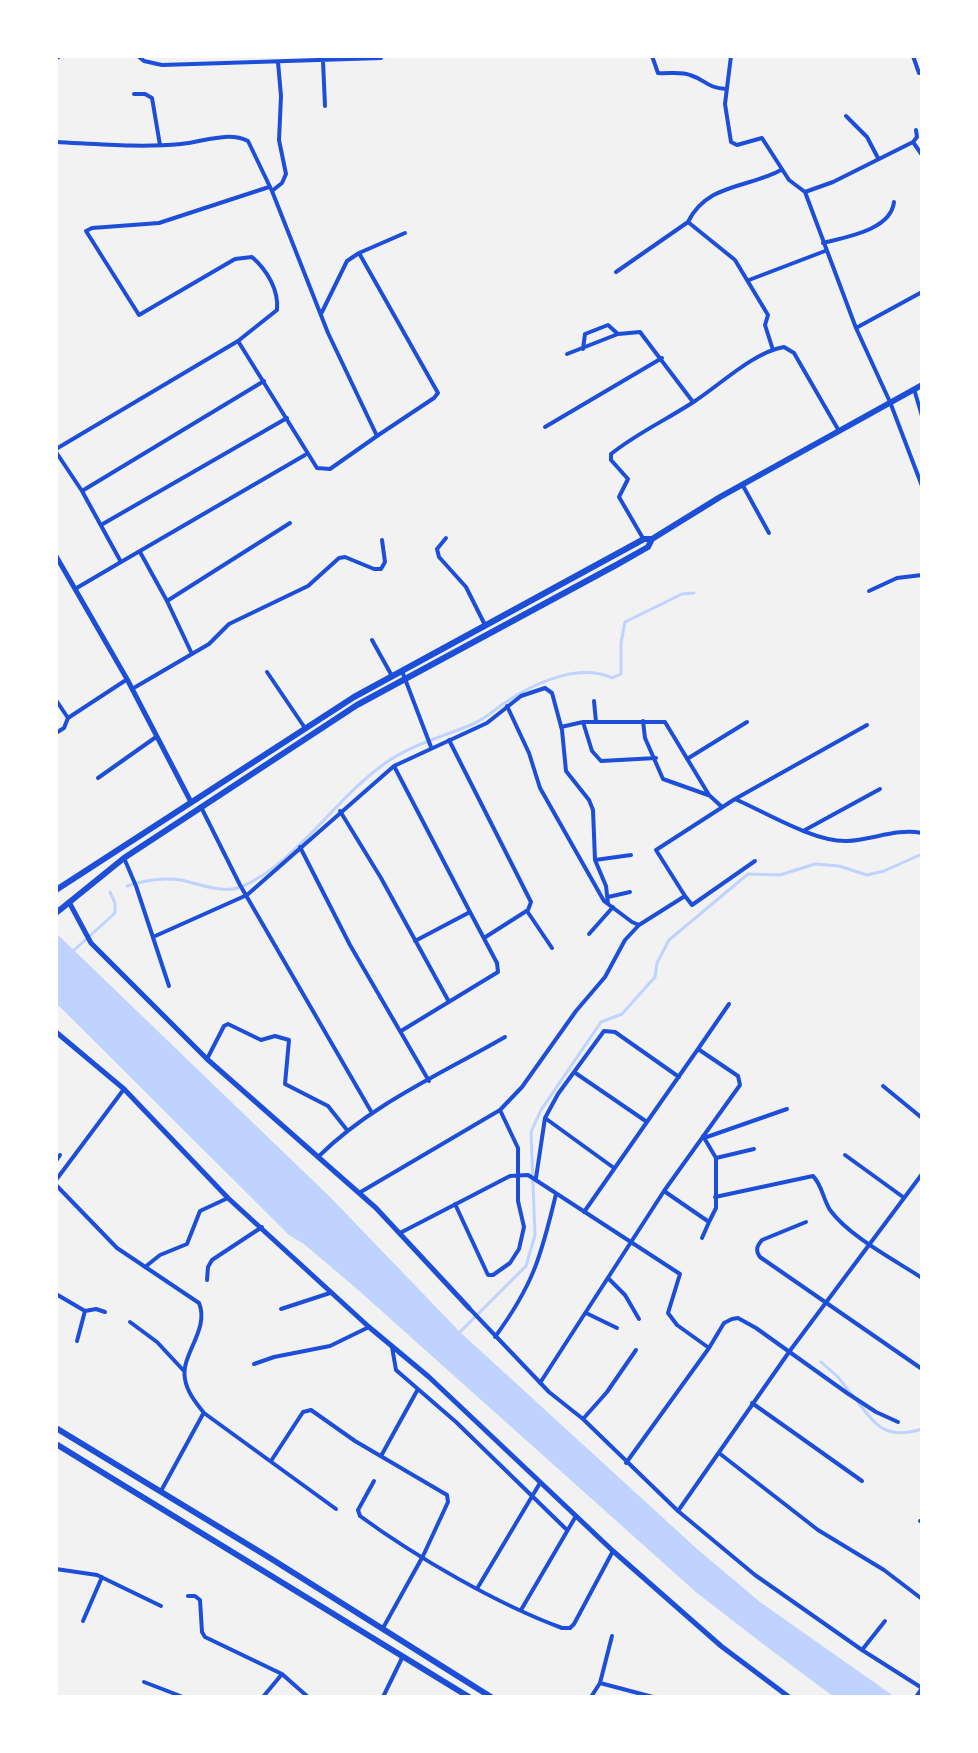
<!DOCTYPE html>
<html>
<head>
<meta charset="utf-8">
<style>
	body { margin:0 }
	#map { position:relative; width:978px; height:1753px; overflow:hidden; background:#f2f2f2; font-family:"Public Sans",sans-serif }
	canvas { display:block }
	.frame { position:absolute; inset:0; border:58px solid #fff; pointer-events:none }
</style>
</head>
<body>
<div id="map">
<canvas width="978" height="1753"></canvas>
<div class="frame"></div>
</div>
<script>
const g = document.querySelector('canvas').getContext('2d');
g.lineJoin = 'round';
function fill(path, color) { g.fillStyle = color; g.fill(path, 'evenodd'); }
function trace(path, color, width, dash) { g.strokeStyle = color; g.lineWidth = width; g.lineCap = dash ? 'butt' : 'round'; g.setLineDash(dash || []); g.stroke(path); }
const water = new Path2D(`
	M56,933L330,1197L460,1332L696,1548L760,1602L895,1697H834L767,1647L697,1593L357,1289L304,1244L289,1235L56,1003Z`);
const stream = new Path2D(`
	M127,886C145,880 162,877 181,880C199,884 223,894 241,887C295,864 335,799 384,764C412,744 443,737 473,724C489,717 499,705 514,697C541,680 582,664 612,678L621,674V643L625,622L682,594L694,593
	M72,952L115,913V903L110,892
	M457,1335L526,1266L535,1235L531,1132L541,1110L601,1022L622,1014L655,977L657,963L669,940L748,874L780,875L815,864L839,866L867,875L884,871L922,854
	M821,1362L838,1377L852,1395
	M857,1401C877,1427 887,1440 922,1429`);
const minor = new Path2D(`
	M138,56L144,61L162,65L381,58
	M652,56L658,73C668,74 680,71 690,75C706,80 707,88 726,89
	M731,56L725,104L731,142L737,145L762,138L789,180L805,192L856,328L890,402L922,486
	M913,56L919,73
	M56,59L60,56
	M323,61L325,106
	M134,94H145L152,98L160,145
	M846,116L867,137L878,158
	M56,142C97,144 140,148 181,144C202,142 228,131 248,141L272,191L328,333L377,436L330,469L317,468L238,341L56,449
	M913,142L922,155
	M272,191L282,183L286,174L279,140L281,96L278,62
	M805,192L833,182L913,142L917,137L916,130
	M823,243C846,237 891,230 894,202
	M359,253L438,393L434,398L377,436
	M616,272L688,222
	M749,280L825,251
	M322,312L347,261L359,253L405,233
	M856,328L922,292
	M238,341L277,310C279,290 267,270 252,257L235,259L139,315L86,231L92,228L159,223L269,187
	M583,349L585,334L608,325L618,334
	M773,350L765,325L768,315L735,260L688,222C707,183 749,188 781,170
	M567,354L618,334L640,332L693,402
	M914,389L922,416
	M545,427L662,358
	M56,452L82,491L121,562L75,589
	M742,484L769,533
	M82,491L264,381
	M101,525L287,418
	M446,538L437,549L439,557L466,587L485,625
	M644,540L619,497L628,479L611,460V454C637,433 668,419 695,401C721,384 754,352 784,347L794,353L839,431
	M140,552L167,601
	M121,562L305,455
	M869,591L897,578L922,575
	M372,640L392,676
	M192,654L167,601L290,523
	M402,671L431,747
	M267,672L305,728
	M132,689L209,644L229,624L308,586L339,558L345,557L374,569H381L385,562L382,540
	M56,700L68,718
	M594,701L596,722
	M507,706L529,753L540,788L604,901L632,922L639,925L685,896L656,850L735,799L867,725
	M643,721L645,738L663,779L708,795
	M583,722L592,751L601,761L656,758
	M561,727L583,722H665L709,795L722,807
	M56,733L64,728L68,718L126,680
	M449,740L531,902L528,910L484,938
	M687,759L747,722
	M394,766L470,912L415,941
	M98,778L156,737
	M735,799C765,812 814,842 847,841C872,840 897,828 922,833
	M201,807L240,885L372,1113
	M340,811L381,878L448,1000
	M805,830L880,789
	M300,847L350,945L429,1081
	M124,858L136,886L169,986
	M595,860L631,855
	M685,896L692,905L755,861
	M608,897L630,892
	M527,911L552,948
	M589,934L613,907
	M153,937L247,895L394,766L487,723L521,696L545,688L552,693L562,730L566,771L589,800L593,810L595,860L606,886L608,904
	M401,1031L498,972L497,963L470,912
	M698,1049L729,1004
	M207,1059L224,1026L228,1024L261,1040L275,1036L289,1040L285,1084L328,1106L347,1130
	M574,1072L647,1122
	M883,1086L922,1118
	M545,1118L614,1168
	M704,1138L787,1109
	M845,1155L903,1197
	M318,1157C370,1105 441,1074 505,1037
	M716,1158L754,1149
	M56,1161L60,1155
	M536,1178L545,1118L558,1094L604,1031L615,1032L679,1077
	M56,1180L124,1089
	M56,1185L117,1248L199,1303C210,1330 180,1355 185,1379C187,1392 196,1403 204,1413L336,1509
	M664,1191L709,1222L716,1208V1158L703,1136
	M359,1193L500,1110L522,1087L576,1011L605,977L625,940L639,925
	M715,1197L813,1176C822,1185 823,1199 830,1210C850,1237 893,1259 922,1278
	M455,1204L488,1275H493L510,1263L519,1249L524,1227L518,1201V1148L500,1110
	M806,1222L762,1240C757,1246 755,1250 760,1257L922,1369
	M400,1233L510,1176L528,1175L680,1274L668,1313L677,1325L709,1348
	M702,1238L709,1222
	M145,1267L160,1255L187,1244L200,1211L228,1198
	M609,1279L625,1295L639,1319
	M207,1280L208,1267L212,1260L262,1227
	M56,1294L85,1311L96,1309L105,1312
	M469,1308L549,1392L583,1419L678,1511L755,1575L862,1650L922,1688
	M281,1309L330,1293
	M586,1313L617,1328
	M130,1322L157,1342L184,1371
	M495,1337C533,1285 541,1257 556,1194
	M77,1341L85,1311
	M392,1347L396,1370L456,1422L567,1530
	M254,1364L274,1357L330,1346L369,1327
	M540,1383L664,1191L740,1085L738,1076L698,1049L584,1212
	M752,1403L862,1481
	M583,1419L607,1392L636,1350
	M719,1453L818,1530L884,1570L922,1599
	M381,1456L418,1389
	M271,1461L303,1412L311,1410L355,1441L447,1495L448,1502L423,1556L383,1628
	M626,1463L709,1348L724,1323L732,1319L738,1318L756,1328L847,1393L876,1412L898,1422
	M374,1481L358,1510L360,1516C416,1557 497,1604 562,1628H570L574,1624L613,1551
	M161,1491L203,1414
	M678,1511L789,1352L922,1174
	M920,1521L922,1522
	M56,1569L97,1575L161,1606
	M478,1587L540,1483
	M188,1596H195L200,1600L202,1632L205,1637L282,1674L308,1697
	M521,1610L576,1516
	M83,1621L102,1577
	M862,1650L885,1621
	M144,1682L183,1697
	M600,1683L653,1697
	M263,1697L282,1674
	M383,1697L402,1658
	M591,1697L600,1683L612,1636
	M916,1697L922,1688`);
const tertiary = new Path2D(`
	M56,556L127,679L191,802
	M69,902L91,943L207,1059L376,1208L469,1308
	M56,1032L124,1089L228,1198L369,1327L429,1377L613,1551L721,1646L789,1697`);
const primary = new Path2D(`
	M56,890L354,697L644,539H652
	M56,913L124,858L357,705L618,564L648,547L652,539L720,497L922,385
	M56,1428L270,1558L491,1697
	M56,1444L469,1697`);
fill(water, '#bfd3fe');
trace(stream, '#bfd3fe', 3);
trace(minor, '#1d4ed8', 4);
trace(tertiary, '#1d4ed8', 5);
trace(primary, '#1d4ed8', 6);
</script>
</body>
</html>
